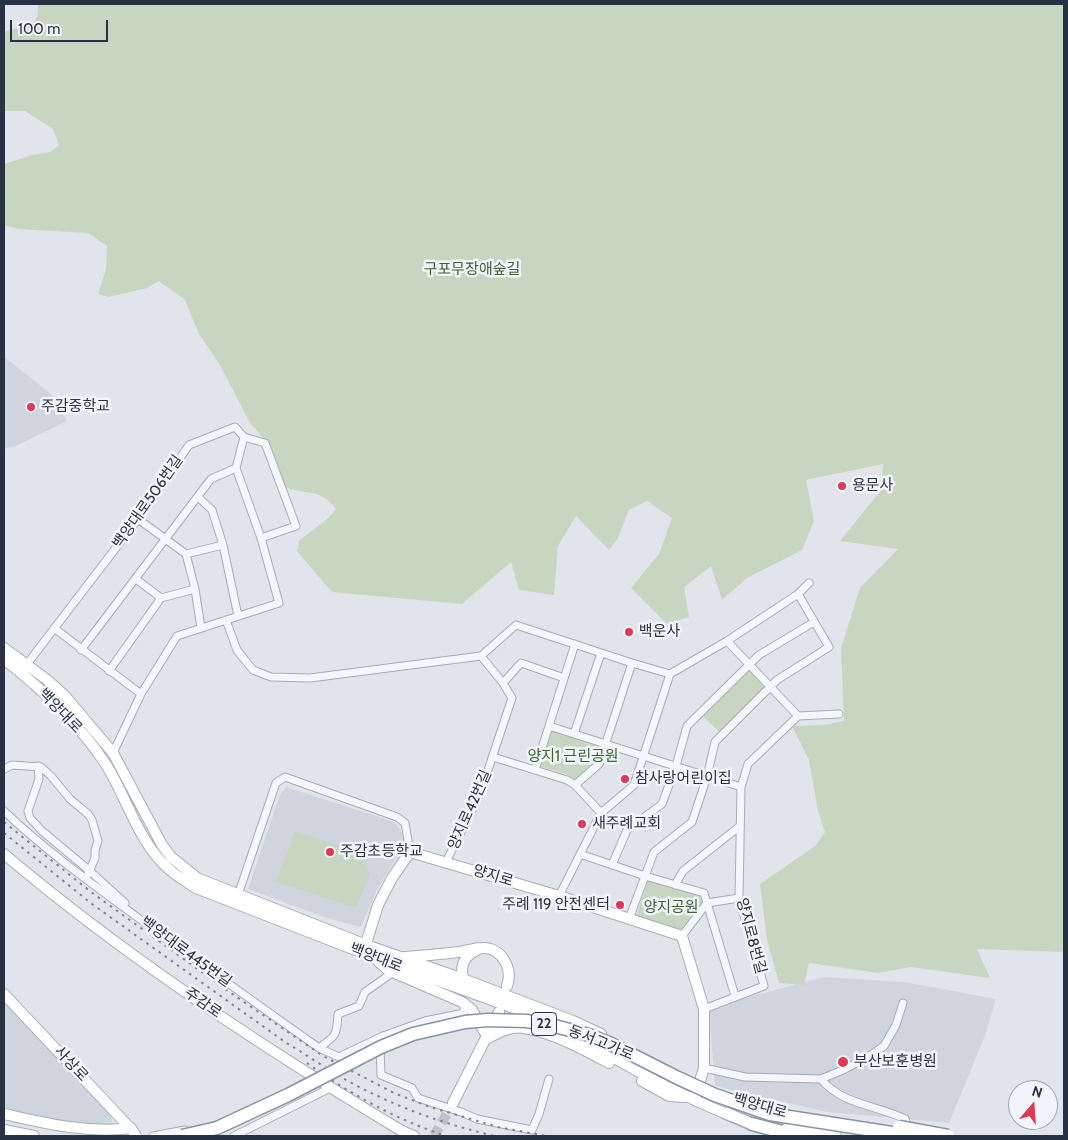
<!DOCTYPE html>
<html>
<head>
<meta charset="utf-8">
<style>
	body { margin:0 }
	#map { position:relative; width:1068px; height:1140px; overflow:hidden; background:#e1e5eb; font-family:Cabin,sans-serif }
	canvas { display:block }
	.frame { position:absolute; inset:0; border:5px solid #273345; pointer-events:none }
	.north { position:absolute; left:1008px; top:1080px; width:50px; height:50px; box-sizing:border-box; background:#f1f4f8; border:1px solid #a0a7b0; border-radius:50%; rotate:18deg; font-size:14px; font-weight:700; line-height:20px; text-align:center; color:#273345 }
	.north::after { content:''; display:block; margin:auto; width:18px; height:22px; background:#de3957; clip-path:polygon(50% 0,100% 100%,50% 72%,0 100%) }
	.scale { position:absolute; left:10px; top:20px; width:98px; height:22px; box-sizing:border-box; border:2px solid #273345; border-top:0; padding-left:6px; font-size:15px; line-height:18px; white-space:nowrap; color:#273345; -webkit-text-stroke:4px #f1f4f8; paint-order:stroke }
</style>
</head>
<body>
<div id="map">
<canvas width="1068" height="1140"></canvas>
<div class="frame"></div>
<div class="north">N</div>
<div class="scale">100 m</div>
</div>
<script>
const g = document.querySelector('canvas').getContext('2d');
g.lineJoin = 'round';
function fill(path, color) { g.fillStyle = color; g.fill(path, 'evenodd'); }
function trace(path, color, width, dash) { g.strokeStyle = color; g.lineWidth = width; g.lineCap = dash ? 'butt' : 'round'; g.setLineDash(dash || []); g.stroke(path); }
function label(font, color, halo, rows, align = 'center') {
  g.font = font + ' Cabin,"Noto Sans KR",sans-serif'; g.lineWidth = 5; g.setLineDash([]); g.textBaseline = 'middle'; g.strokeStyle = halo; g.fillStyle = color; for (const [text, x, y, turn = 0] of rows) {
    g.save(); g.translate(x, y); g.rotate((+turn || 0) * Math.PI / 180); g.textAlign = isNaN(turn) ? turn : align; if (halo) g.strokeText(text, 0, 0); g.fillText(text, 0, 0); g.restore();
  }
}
const built = new Path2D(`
	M4,357L50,393L67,421L18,445L4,449Z
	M286,787L394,822L403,834L405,844L378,887L361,927L327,918L248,889L280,795Z
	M824,977L904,982L996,999L984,1038L949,1123L827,1112L715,1086L709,1011L730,1002Z
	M4,1002L111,1115L113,1128L4,1114Z`);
const green = new Path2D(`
	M38,4H1064V952L977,949L990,978L911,967L878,973L809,963L804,985L779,983L767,940L760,884L815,846L825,832L818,811L809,760L792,726L824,725L844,721L841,648L860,588L898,549L840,541L882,489L883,464L806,480L814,521L802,550L747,578L722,600L711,566L684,587L689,617L667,624L631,588L659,554L672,518L647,501L629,510L618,538L609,550L576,516L558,546L554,595L519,590L511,562L462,604L332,592L296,550L298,549L299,541C311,530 327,522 336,509C318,486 306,497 283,486L267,442L250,423L220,365L199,334L185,300L159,281L147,288L109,297L98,294L106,269L107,246L88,233L18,229L4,225V164L32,155L50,152L59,145L53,129L25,111H4V32L34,23L38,14Z
	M746,667L768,688L720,733L702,715Z
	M551,730L602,745L597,761L575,781L566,774L539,766Z
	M295,831L367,855L364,863L370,874L356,908L276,882Z
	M648,880L699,896L703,902L680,931L636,917Z`);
const secondaryTunnel = new Path2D(`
	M434,1136L453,1103`);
const street = new Path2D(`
	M236,468L244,437
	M198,497L212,510L223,545L238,616
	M138,519L186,554
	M186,554L195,589L201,628
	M186,554L223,545
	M136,579L161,598
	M226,620L237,650L244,659L253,670L271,677L310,678L481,656
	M54,628L141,694
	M727,641L798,716
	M81,650L211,479L236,468
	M24,668L138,519L189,445L235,427L244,437L265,443L296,526L261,538
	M109,671L161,598L195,589
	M503,683L521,663L564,678
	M549,726L741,787
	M574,734L601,653
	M112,755L141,694L177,636L279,603L261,538L236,468
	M493,757L567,780L575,785L601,813
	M38,766L39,779L28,811L30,818L42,831L90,871L125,903
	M4,769L12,765L41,767L51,776L70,799L88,814L92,820L98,841L95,850V858L88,874
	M535,770L575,644
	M575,785L599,764L632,663
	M4,811C45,850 91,883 137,917C197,961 258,1005 319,1048L339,1057L383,1036L425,1021L464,1013V1004
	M580,854L645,876L704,893L735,996
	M446,862L480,794L512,698L503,683L481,656L516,625L632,663L670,674
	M612,865L627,830L662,804L676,766L687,726L759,655L814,622
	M675,885L683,871L740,826
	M238,895L276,783L285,777L397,817L405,823L410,852
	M559,896L601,813L634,785L670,674L727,641L798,594L809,583
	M629,919L654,852L692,822L707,777L715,742L777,680L829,647L798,594
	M682,936L707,903L739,898
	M704,1009L764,986L739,898L741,787L748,764L798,716L839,714
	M380,1046L381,1075L412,1088L418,1098L461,1112L477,1119L532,1130L539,1114L549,1079
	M319,1048C336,1036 337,1035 338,1014L359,1006L365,992L392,973
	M704,1068L745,1077L821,1079L843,1070L868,1057L884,1046L896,1025L903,1003
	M821,1079C842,1105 877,1105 905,1119L909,1130
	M153,1136L185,1130
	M234,1136L330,1088`);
const secondary = new Path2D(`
	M4,648L46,679L65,696L113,753L162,845L171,857L197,878L366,945L463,979L573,1021L601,1034
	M4,659C42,689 78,722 105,763C127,797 138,843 170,870C178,877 187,882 196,888L376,958L514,1008L542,1020
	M4,854C127,958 263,1048 402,1131L414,1136
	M364,950L378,905L392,878L410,852L559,896L682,936L704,1009V1068L696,1094
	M404,957C423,956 441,954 459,952C466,951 474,948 482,948C502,947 513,969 507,986
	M378,961L388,970L462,1002L472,1010L488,1038C499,1032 511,1026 524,1028C552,1032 585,1050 609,1063
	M463,979C460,965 464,956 477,950
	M4,994L132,1130L136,1136
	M574,1034C624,1065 676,1094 732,1116
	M642,1081L669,1096L684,1097
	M453,1103L499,1012
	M4,1114C45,1123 89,1134 131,1128
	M787,1128L836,1136
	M4,1130L34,1136`);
const primary = new Path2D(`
	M726,1113L752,1124`);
const highway = new Path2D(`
	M752,1124L798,1136
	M4,1136H7`);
const rail = new Path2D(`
	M4,822L91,892L228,991L323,1056L394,1093L430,1107L498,1127L546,1136
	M4,833L92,904L285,1042C315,1060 345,1082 378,1096C415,1114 454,1126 494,1136
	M307,1063C350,1094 395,1119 446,1136`);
const highwayBridge = new Path2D(`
	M899,1127L948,1136
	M182,1136L217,1128L288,1095L381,1047L413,1034L465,1022L488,1020L526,1021L547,1024L589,1035L611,1044L676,1077L715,1095L770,1114L911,1136`);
const markers = [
	[31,407,5,"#de3957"],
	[842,486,5,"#de3957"],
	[629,632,5,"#de3957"],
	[625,779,5,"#de3957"],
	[582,824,5,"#de3957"],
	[330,852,5,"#de3957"],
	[620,905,5,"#de3957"],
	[843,1062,6,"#de3957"]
];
const shields = [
	[544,1024,25]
];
const shieldNames = [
	["22",544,1024]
];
const parkNames = [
	["구포무장애숲길",472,270],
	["양지1 근린공원",573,757],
	["양지공원",671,908]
];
const poiNames = [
	["주감중학교",41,407],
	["용문사",852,486],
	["백운사",639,632],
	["참사랑어린이집",635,779],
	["새주례교회",592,824],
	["주감초등학교",340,852],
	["주례 119 안전센터",610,905,"right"],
	["부산보훈병원",854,1062]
];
const streetNames = [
	["백양대로506번길",148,502,-55],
	["백양대로",60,711,46],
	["양지로42번길",470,810,-66],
	["양지로",493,876,17],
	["양지로8번길",751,936,75],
	["백양대로445번길",186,952,36],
	["백양대로",376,958,21],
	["주감로",203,1003,35],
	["동서고가로",601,1043,22],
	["사상로",71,1064,47],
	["백양대로",760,1106,16]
];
fill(built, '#cfd5de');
fill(green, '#c7d6c1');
trace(secondaryTunnel, '#bcc1ca', 10, [10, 5]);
trace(street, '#a5acb6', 9);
trace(secondary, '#a5acb6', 12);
trace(primary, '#9faab9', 14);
trace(highway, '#8793a4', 15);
trace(street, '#f4f6f9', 7);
trace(secondary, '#fff', 10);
trace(primary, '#fff', 11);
trace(highway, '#fff', 12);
trace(rail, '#798597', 2, [2.5, 5]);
trace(highwayBridge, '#8793a4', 15, []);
trace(highwayBridge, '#fff', 12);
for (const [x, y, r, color] of markers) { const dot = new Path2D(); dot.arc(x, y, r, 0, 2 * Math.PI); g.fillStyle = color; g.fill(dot); trace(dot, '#f1f4f8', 2); }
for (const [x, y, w] of shields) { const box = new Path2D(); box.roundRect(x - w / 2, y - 11.5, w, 23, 4); g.fillStyle = '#f1f4f8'; g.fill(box); trace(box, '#273345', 1); }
label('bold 14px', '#273345', null, shieldNames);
label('15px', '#3d6333', '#f1f4f8', parkNames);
label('15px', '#273345', '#f1f4f8', poiNames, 'left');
label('15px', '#273345', '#f1f4f8', streetNames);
</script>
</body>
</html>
